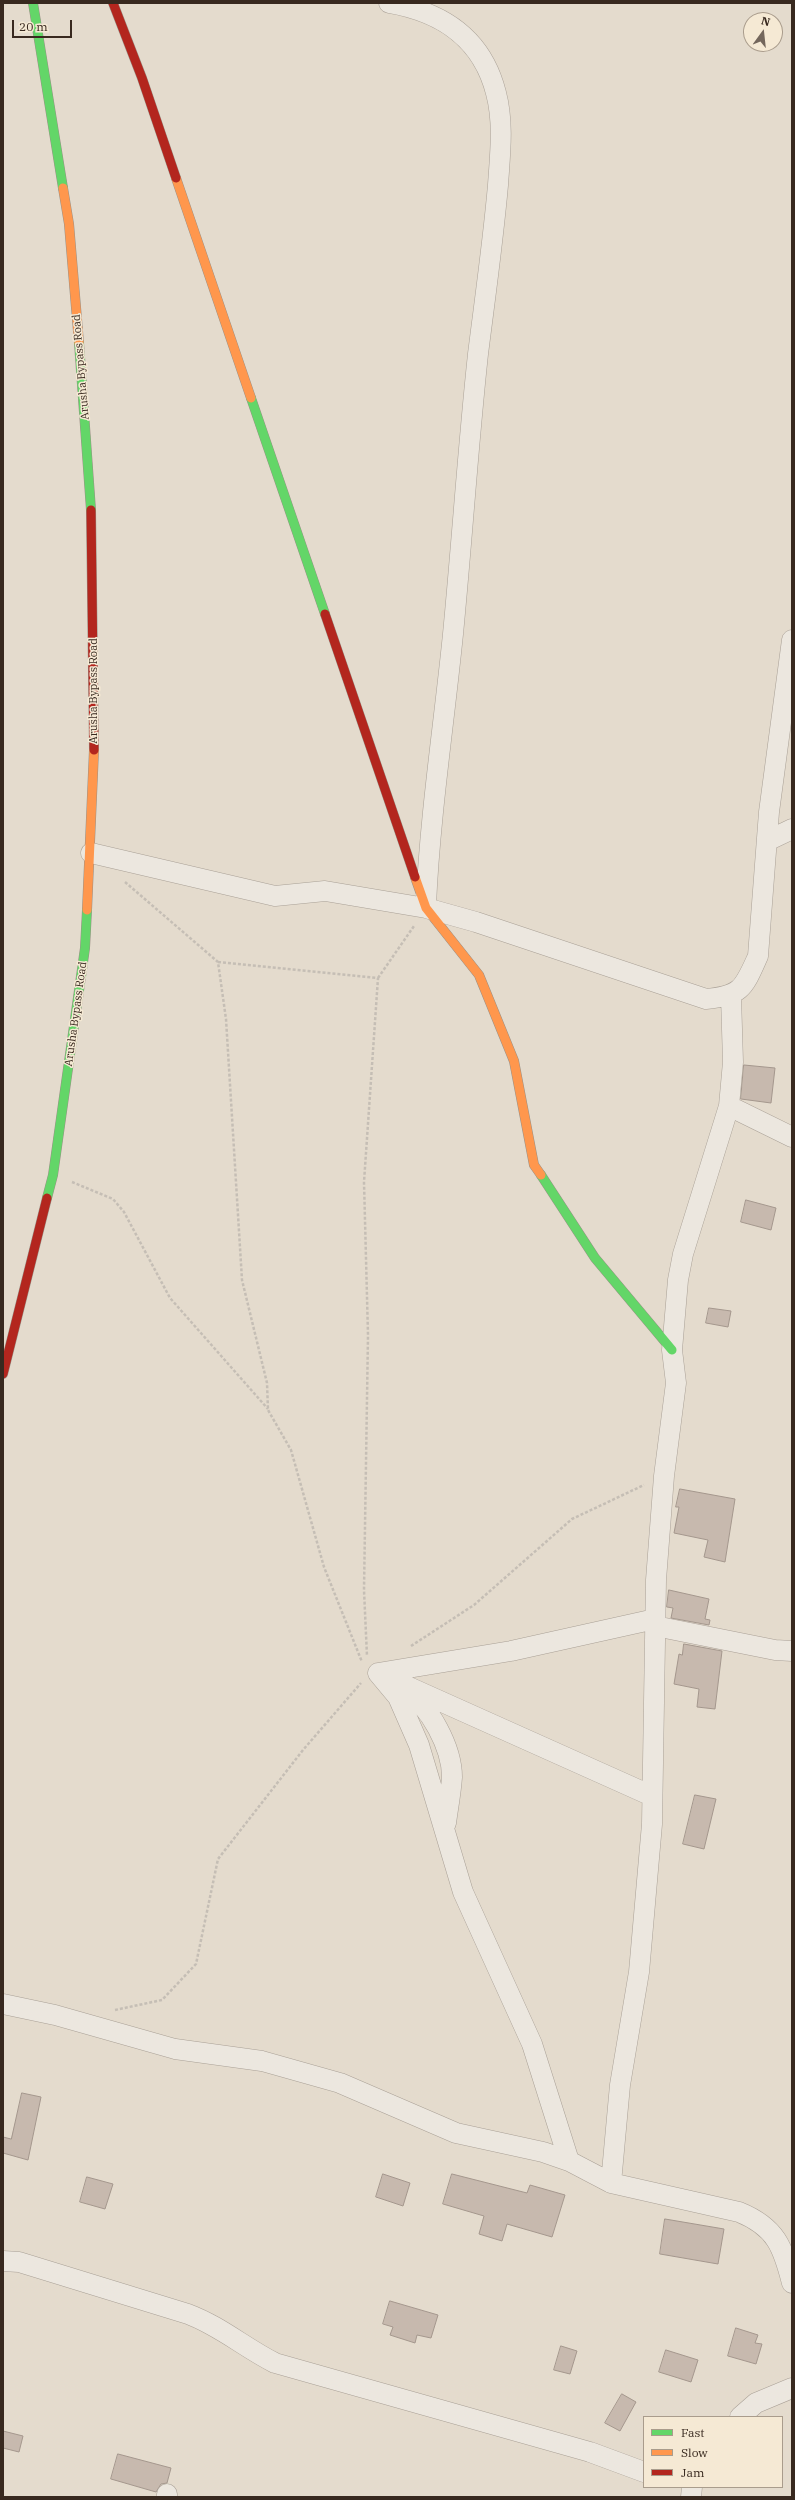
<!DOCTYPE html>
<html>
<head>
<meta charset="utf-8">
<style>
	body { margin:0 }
	#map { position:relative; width:795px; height:2500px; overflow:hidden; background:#e4dbcd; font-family:"IBM Plex Serif",serif }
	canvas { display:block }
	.frame { position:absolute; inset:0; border:4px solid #38291f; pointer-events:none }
	.legend { position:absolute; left:643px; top:2416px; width:140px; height:72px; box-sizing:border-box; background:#f5e9d4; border:1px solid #a99c8c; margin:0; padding:5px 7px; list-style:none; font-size:12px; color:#38291f }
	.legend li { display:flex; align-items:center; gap:8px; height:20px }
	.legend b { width:20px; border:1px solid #a99c8c }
	.north { position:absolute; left:743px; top:12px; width:40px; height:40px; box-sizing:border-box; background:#f5e9d4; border:1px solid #a99c8c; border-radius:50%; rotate:15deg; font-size:11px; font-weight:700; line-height:16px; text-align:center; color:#38291f }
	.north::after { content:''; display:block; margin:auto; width:14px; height:18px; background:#74675c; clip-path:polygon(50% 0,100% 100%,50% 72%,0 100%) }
	.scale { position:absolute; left:12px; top:20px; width:60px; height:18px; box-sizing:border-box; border:2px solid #38291f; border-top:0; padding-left:5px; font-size:12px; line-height:14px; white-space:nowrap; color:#38291f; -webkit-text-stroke:3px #f5e9d4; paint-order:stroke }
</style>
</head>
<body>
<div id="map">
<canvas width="795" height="2500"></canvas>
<div class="frame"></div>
<ul class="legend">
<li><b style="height:5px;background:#63d668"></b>Fast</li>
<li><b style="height:5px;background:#ff974d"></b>Slow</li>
<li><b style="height:5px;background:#b3261e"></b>Jam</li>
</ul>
<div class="north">N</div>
<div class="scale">20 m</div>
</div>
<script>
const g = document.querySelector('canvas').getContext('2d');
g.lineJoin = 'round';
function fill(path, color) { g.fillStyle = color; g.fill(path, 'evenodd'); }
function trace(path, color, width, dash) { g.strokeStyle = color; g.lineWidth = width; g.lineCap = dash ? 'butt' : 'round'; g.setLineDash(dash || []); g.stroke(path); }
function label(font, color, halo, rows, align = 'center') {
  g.font = font + ' "IBM Plex Serif",serif'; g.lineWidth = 3; g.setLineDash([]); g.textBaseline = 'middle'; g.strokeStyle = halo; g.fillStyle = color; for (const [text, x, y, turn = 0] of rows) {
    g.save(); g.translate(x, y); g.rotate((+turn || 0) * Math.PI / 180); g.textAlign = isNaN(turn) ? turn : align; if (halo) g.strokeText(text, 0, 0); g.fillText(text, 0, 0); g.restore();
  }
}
const building = new Path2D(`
	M744,1065L775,1068L771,1103L741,1099Z
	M746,1200L776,1208L771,1230L741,1222Z
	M709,1308L731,1311L728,1327L706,1323Z
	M680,1489L735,1499L725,1562L704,1557L708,1540L674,1533L679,1507H676Z
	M669,1590L709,1599L705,1619L710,1620L709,1625L671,1618L673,1608L667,1607Z
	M684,1644L722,1651L715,1709L697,1707L699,1689L674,1684L679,1654L682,1655Z
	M695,1795L716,1799L704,1849L683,1844Z
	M22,2093L41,2097L28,2160L3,2153V2137L11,2139Z
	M383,2174L410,2183L403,2206L376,2197Z
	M452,2174L527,2193L530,2185L565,2195L552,2237L507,2224L502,2241L479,2234L484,2216L443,2204Z
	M87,2177L113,2184L105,2209L80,2202Z
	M665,2219L724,2229L718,2264L660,2254Z
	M390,2301L438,2315L431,2338L417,2335L415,2343L390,2335L393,2327L383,2324Z
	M736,2328L758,2335L755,2343L762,2344L756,2364L728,2356Z
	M561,2346L577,2351L570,2374L554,2370Z
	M666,2350L698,2360L691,2382L659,2372Z
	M622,2394L636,2402L620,2431L605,2423Z
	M3,2431L23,2436L19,2452L3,2448Z
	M118,2454L171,2468L167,2483L161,2484L156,2492L111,2479Z`);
const path = new Path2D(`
	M125,882L218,962L226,1019L242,1280L267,1383L268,1410L291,1450L324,1567L362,1662
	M218,962L378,978L364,1182L368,1335L364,1590L367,1656
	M378,978L414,926
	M72,1182L113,1199L124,1212L170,1298L268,1409
	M411,1646L474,1605L572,1519L644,1485
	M115,2010L162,2000L196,1964L218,1859L303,1750L361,1683`);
const street = new Path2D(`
	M389,3C442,12 482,38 496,93C504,123 500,155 498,185C493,242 485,298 478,354C468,447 462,541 453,634C444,724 430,814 426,905
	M767,841L792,829
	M91,853L275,896L325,891L426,908L476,922L706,999C742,996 744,987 758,956L769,812L792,640
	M729,1106L792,1137
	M655,1626L775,1650L792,1651
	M378,1673L398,1697L419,1745L463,1892L532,2044L569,2161
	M378,1673L511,1651L655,1619
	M382,1675L652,1796
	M405,1690C430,1706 452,1748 452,1777C451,1792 448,1808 446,1823
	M3,2004L55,2015L175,2049L262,2061L340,2083L456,2133L543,2152L569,2161L611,2183L739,2212C776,2227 783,2247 792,2283
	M611,2183L620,2085L639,1972L652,1824L656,1580L664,1476L676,1383L672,1350L678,1280L683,1254L729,1106L733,1062L731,996
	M3,2261L19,2262L188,2314C220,2326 245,2348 275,2363L590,2452L644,2472
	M740,2417L756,2403L792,2388
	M167,2497V2494
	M691,2497L692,2487`);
const fast = new Path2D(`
	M33,3L63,188
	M79,343L91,510
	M251,398L325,614
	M541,1175L595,1258L672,1350
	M47,1198L53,1175L85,948L87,910`);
const slow = new Path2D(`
	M176,178L251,398
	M63,188L69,224L79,343
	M415,877L426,908L479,975L514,1061L534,1165L541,1175
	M87,910L94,750`);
const jam = new Path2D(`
	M113,3L142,78L176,178
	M91,510L94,750
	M325,614L415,877
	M3,1374L47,1198`);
const streetNames = [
	["Arusha Bypass Road",81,367,-95],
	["Arusha Bypass Road",94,691,-90],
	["Arusha Bypass Road",76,1014,-82]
];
fill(building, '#c7b9ae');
trace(building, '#a4978d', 1);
trace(street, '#a9a096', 21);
trace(fast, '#999086', 10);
trace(slow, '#999086', 10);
trace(jam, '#999086', 10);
trace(path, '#c5beb5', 2.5, [3, 2]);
trace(street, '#ece7df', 20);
trace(fast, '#63d668', 9);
trace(slow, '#ff974d', 9);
trace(jam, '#b3261e', 9);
label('11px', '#38291f', '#f5e9d4', streetNames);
</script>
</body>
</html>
